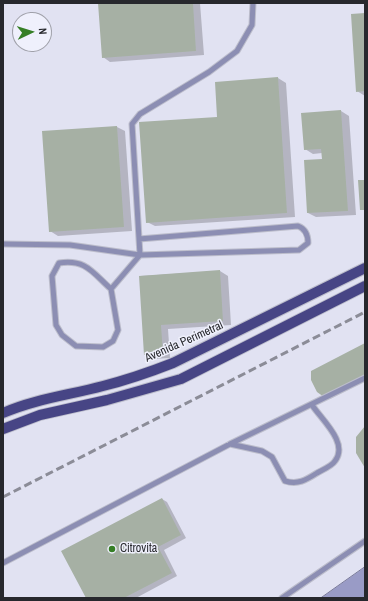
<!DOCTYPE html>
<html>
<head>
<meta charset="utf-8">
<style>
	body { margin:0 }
	#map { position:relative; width:368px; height:601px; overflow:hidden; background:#e1e2f2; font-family:"Archivo Narrow",sans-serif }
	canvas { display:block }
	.frame { position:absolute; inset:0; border:4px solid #27282d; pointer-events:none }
	.north { position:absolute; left:12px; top:12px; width:40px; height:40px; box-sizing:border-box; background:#eff0fc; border:1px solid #9fa0a9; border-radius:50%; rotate:86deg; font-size:11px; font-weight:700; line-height:16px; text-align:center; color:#27282d }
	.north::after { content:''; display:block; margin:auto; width:14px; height:18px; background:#367f26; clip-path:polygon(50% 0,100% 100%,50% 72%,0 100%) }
</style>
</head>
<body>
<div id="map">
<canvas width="368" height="601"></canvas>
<div class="frame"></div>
<div class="north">N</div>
</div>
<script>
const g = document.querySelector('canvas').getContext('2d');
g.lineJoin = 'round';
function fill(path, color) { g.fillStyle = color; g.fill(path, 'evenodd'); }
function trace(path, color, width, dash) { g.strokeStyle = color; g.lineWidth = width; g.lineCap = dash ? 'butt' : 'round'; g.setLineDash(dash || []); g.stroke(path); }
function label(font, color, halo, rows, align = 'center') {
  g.font = font + ' "Archivo Narrow",sans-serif'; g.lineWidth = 3; g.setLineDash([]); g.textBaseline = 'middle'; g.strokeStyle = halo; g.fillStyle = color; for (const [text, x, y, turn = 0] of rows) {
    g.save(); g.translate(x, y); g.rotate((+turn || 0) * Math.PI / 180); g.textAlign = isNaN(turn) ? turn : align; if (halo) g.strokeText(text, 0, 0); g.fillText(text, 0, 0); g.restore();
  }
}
const water = new Path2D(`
	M365,567V598H321Z`);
const shadow = new Path2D(`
	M99,3H200L204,55L110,62L103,57Z
	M365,14V96L357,91Z
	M278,78L286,83L295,217L155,226L147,222L218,118Z
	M341,111L349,116L356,215L316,217L308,213L323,160L322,153L313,154L305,149L302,114Z
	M117,127L125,131L132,231L58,236L50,231Z
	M220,271L228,276L231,325L168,329L170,358L153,359L145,355L140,276Z
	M365,345V381L330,399L318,392Z
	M162,499L167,502L186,538L164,550L177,576L136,598H87Z`);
const building = new Path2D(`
	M98,3H193L196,51L102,58Z
	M365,13V91L356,92L351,14Z
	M278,77L287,213L146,223L139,122L217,117L215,82Z
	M341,110L348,211L307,213L304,160L322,159L321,149L304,150L301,113Z
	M117,126L124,227L49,232L42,131Z
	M358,180H365V210H360Z
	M220,270L223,321L161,325L163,354L144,355L139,276Z
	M365,343V374L324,397L317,392L311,380V371Z
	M365,426V468L356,453V437Z
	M162,498L181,535L158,547L172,573L124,598H86L61,551Z`);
const service = new Path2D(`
	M139,239L298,226C306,229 308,235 308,243L299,250L140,255L132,124L140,114L209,72L237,51L252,25L253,3
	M3,244L70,245L140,255L111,289C92,272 86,259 59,263L52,276L56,325L62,335L76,346L103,347L113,341L118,330L111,289
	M230,444L262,451L272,457L285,481C298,485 306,480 317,473C322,470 332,466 335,461C349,443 322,420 312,405
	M3,563L230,444L365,378
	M282,598L365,541`);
const primary = new Path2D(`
	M3,413C35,399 70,395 103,386C127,380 150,372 173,363L365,268
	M3,429L40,415L107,400L181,379L365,286`);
const rail = new Path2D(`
	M3,497L365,312`);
const markers = [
	[112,549,4,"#367f26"]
];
const streetNames = [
	["Avenida Perimetral",184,342,-24]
];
const poiNames = [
	["Citrovita",120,549]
];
fill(water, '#999bc6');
trace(water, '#777898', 1);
fill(shadow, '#0003');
fill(building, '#a6b0a4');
trace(service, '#bcbdcb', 7);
trace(primary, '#bcbdcb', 12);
trace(service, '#8c8eb3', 5);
trace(primary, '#474585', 10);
trace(rail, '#8b8c97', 3, [8, 4]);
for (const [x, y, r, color] of markers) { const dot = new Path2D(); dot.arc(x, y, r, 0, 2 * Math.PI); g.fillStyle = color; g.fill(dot); trace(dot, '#eff0fc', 1.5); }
label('12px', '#27282d', '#eff0fc', streetNames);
label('12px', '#27282d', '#eff0fc', poiNames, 'left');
</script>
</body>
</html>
